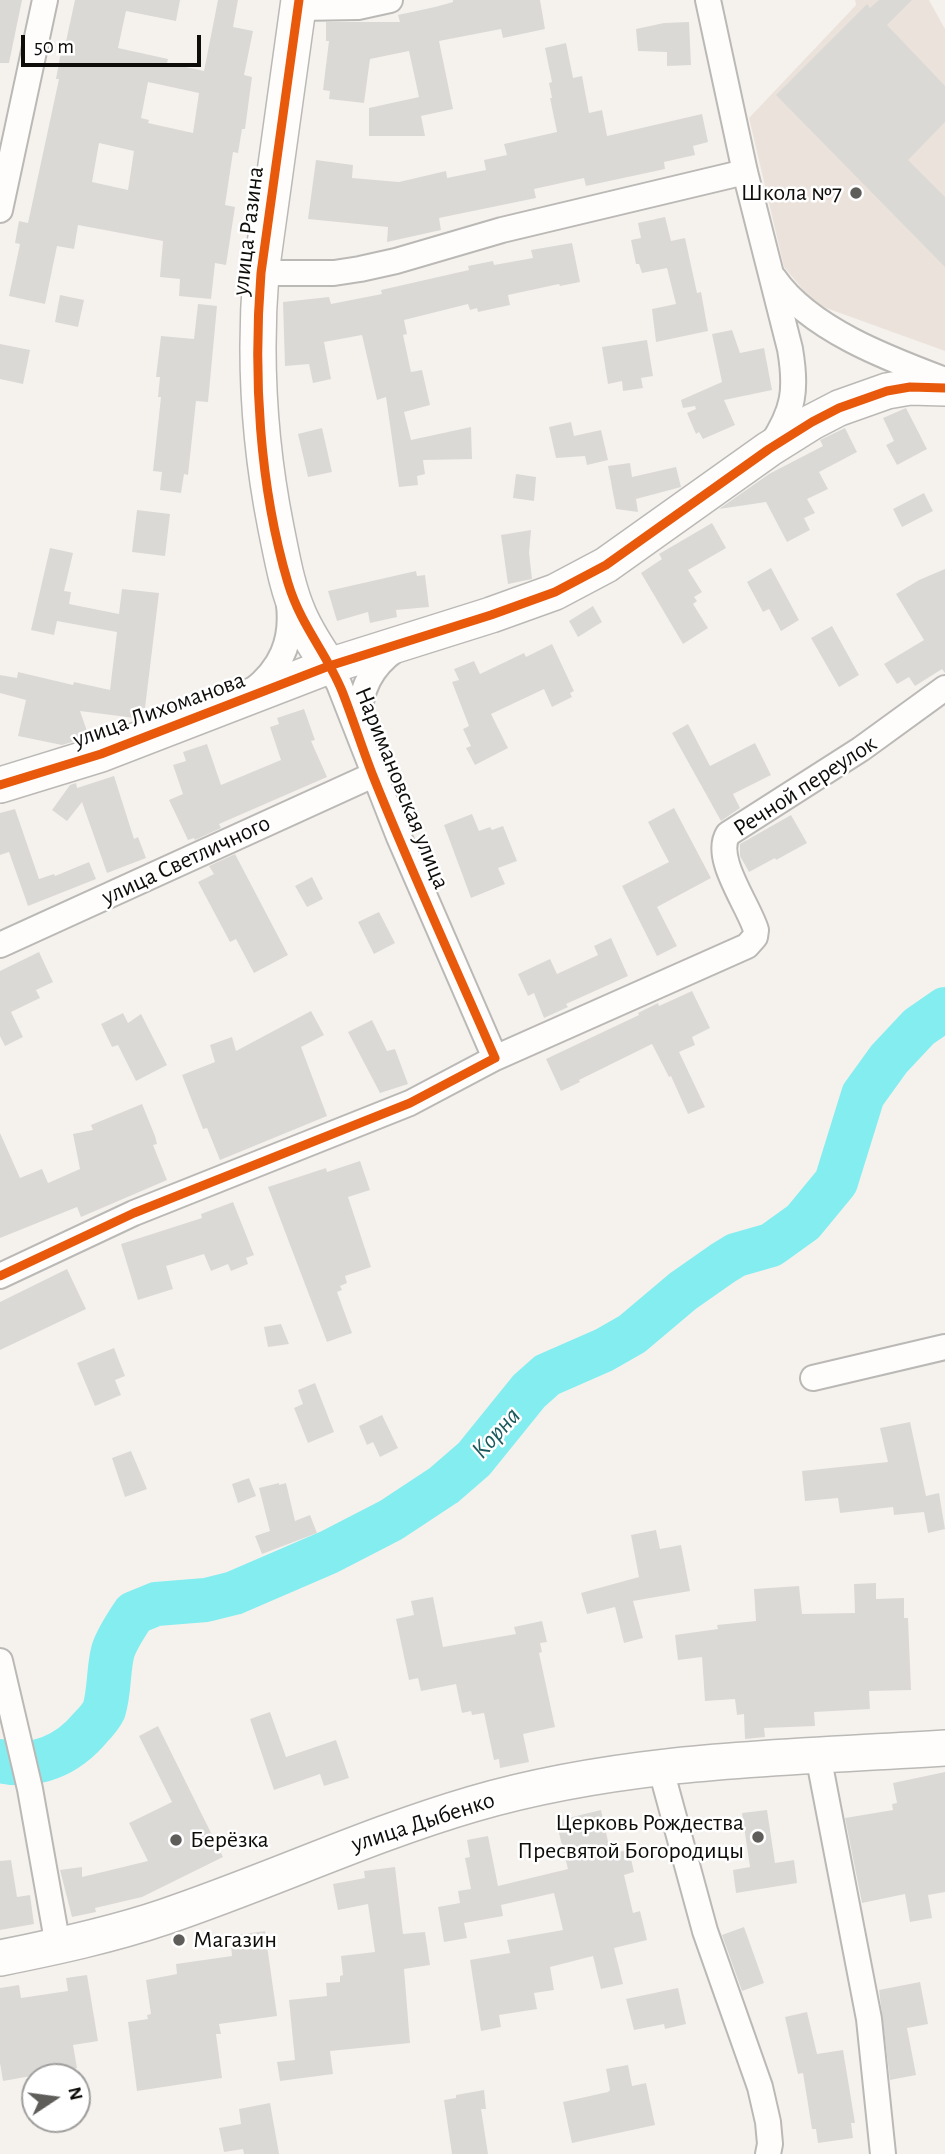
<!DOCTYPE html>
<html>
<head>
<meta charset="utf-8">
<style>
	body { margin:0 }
	#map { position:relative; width:945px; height:2154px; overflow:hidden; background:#f5f2ee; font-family:"Alegreya Sans",sans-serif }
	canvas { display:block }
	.north { position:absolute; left:21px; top:2063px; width:70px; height:70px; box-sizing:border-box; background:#fff; border:2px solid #9f9e9d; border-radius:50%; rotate:77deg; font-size:19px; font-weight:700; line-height:28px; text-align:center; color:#0e0d0a }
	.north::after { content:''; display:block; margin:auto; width:24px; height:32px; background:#5f5d5a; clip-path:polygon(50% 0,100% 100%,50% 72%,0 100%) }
	.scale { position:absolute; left:21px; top:35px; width:180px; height:32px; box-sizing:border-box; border:4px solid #0e0d0a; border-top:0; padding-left:9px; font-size:21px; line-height:24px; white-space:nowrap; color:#0e0d0a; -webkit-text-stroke:5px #fff; paint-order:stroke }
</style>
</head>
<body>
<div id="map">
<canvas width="945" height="2154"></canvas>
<div class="north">N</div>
<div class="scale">50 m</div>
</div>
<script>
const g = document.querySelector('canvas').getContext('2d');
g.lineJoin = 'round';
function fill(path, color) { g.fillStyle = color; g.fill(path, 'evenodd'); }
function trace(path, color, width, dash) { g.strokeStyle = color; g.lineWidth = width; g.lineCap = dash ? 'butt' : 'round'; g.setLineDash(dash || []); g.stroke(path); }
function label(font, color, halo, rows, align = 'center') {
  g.font = font + ' "Alegreya Sans",sans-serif'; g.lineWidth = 5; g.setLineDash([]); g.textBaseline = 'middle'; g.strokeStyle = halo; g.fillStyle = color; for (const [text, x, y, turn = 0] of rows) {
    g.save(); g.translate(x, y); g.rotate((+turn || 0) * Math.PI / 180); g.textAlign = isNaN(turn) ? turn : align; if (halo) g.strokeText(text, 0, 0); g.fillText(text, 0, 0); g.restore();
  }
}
const built = new Path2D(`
	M855,0H929L945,29V351L815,304L784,267L749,118L856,5Z`);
const river = new Path2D(`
	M0,1761C36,1769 68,1755 91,1727C96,1722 101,1716 104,1710C110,1690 108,1669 113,1651C117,1638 127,1624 134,1613L156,1604L206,1600L234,1593L329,1552L391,1520L444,1485L474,1459L529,1391L547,1375L604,1350L632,1334L683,1291L723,1263L736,1255L771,1245L803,1222L836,1182L863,1095L889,1059L919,1027L945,1009`);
const building = new Path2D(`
	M0,0H22L9,63H0Z
	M75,0H180L176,21L126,11L118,48L168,59L167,63L204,71L218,0H238L233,27L253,31L244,75L252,77L245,129H242L238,153L233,152L225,205L235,207L226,265L215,263L211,299L179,296L180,279L160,277L163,241L78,225L74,249L57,246L45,304L9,296L20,244L15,243L19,221L28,223L59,79H56L62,46H65ZM148,82L199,93L193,133L148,123L149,120L141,118ZM99,143L134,151L128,190L92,182Z
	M453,0H540L545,29L503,38L501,29L439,41L453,109L421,116L425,136H369V108L419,97L409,51L370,59L364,103L329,99L330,91L323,90L329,41H326V22H400L398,15L435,7L453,2Z
	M879,0H912L887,25L945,86V122L908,160L945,197V267L776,95L867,4L870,8Z
	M689,22L691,65L667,66V52L638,51L636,29L664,23Z
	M566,43L573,78L582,76L589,113L602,110L607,136L702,114L708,142L693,146L695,155L664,162L665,169L586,186L584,178L534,189L536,198L439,218L441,230L387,242L388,227L308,219L316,160L353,165L352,178L399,182L446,171L447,178L486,170L484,160L507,155L504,144L557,132L550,98H552L549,83L552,82L545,48Z
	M665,217L671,241L685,238L697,293L701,292L708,331L656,342L652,309L676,304L667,268L642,273L639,264H636L631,240L641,238L638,223Z
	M572,243L580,282L560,286L559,284L508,295L510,305L478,312L477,308L470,310L468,304L404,320L407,334L403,335L411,372L422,370L430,405L404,412L411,440L471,427L472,459L423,460L425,474L417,476L418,485L399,487L386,397L377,400L362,335L324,342L331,379L313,383L309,364L285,366L283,302L329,297L331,304L382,294L381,290L469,270L468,266L493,261L494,265L533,258L531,250Z
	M60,295L84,300L78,327L55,322Z
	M198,304L217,306L208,402L196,401L188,475L184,474L181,493L160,490L162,472L153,471L161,397H158L160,377H156L161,336L194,339Z
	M732,330L740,353L764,348L772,390L724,400L735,425L703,439L699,432L696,434L687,413L696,409L695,406L683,408L681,400L722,382L712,334Z
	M647,340L653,376L641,378L643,388L623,391L622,381L608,384L602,347Z
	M0,344L30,350L23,384L0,379Z
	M906,408L927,449L897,465L886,445L894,441L883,418Z
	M571,422L574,436L601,430L608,460L587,465L585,456L556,458L549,427Z
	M322,428L332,472L308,477L298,434Z
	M845,428L857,452L819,472L828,489L807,499L815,513L804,518L810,530L787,542L766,502L719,509L769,474L823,446L820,440Z
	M630,463L632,477L676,467L681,487L636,499L638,512L616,509L608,466Z
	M516,474L536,477L534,501L513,498Z
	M924,493L933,511L902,527L893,509Z
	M137,510L170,514L165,556L132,552Z
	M712,523L726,548L688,570L702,592L694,597L697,601L693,604L708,628L683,644L641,573L662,559L659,554Z
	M531,530L529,553L532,579L508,584L501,535Z
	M50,548L73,553L64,591L71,592L69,604L119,614L122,589L159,593L145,708L136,707L135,718L80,711L89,737L62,745L18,736L26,700L0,693V675L17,678L18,672L73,685L74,682L110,690L117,632L57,621L54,635L31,630Z
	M771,568L799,620L781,631L769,609L763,612L747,582Z
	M945,569V673L942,669L915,686L909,677L897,684L884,664L924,640L896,594L919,580Z
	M416,571L417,576L425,575L429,607L396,610L397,617L370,623L368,612L337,621L328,591Z
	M593,606L602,622L578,637L569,621Z
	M832,626L859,675L839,687L811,638Z
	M552,644L574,691L570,693L572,697L552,707L544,689L491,714L508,748L475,765L466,748L471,746L463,729L469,726L452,682L459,680L454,669L474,661L480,674L524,653L526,657Z
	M304,709L315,740L311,741L327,777L219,824L221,828L195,840L194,838L188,840L169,800L183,794L173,765L186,761L183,752L207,744L221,785L281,760L270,727L279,724L277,718Z
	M688,724L710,766L755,743L771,775L733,794L740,808L721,821L672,733Z
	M114,776L134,839L138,837L146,858L107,873L82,802L67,821L52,810L70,785L76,783L77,788Z
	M674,808L711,878L657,907L677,946L657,956L622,886L669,862L648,822Z
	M15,809L39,879L54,874L55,876L89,862L96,879L28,906L9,852L0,855V813Z
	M472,814L479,831L490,827L492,830L503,826L517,861L498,868L505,884L471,898L444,825Z
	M791,815L807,843L776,860L775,858L749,872L740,856V844Z
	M235,854L288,955L254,973L236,939L230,942L198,882L214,874L209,866Z
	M312,877L323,899L307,907L295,886Z
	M379,912L395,943L374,954L358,922Z
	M611,938L628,976L566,1004L568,1007L544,1018L534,993L528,996L518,974L550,959L557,974L598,955L594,946Z
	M39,952L53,982L36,990L40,998L11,1012L23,1037L5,1046L0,1036V971Z
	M692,991L710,1028L692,1037L695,1045L679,1052L705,1107L688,1114L671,1076L669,1077L652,1044L579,1080L580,1082L561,1091L546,1059L639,1015L638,1013L658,1003L659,1006Z
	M311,1011L324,1035L301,1047L327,1116L220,1160L207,1128L203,1129L182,1075L215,1062L210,1045L232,1037L236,1051Z
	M123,1013L128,1023L141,1014L167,1065L136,1081L118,1045L112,1047L101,1024Z
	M372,1020L387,1051L395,1049L408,1084L380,1093L348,1032Z
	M142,1104L155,1136L157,1144L153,1145L167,1180L81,1217L77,1207L0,1238V1133L20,1178L42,1169L48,1183L80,1169L73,1134L93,1130L91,1125Z
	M360,1161L370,1190L348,1197L371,1267L345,1276L347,1283L340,1286L342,1290L337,1292L352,1333L327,1342L268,1187L326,1168L327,1172Z
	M233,1202L254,1255L246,1258L248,1264L231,1271L228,1264L211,1271L204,1254L166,1266L173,1289L138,1300L121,1244L202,1218L201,1214Z
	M67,1269L86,1309L0,1350V1302Z
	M281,1324L289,1344L268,1347L264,1327Z
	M114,1348L125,1376L115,1380L121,1395L95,1406L77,1363Z
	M315,1383L334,1432L308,1443L294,1408L303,1404L298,1390Z
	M382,1415L398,1448L380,1457L373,1442L367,1445L359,1426Z
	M910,1422L926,1496L939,1493L945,1529L928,1533L924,1512L894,1515L893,1507L840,1513L838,1498L805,1501L802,1471L888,1462L880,1428Z
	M131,1451L147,1489L125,1497L112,1458Z
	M249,1478L256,1496L238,1503L232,1484Z
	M279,1483V1485L286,1483L295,1521L310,1515L317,1533L262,1554L255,1536L270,1531L259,1488Z
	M656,1530L660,1549L681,1545L690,1591L633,1601L643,1638L624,1643L615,1607L587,1614L581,1593L639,1577L631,1535Z
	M876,1583V1599L904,1598V1618H908L911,1690L869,1691L870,1709L814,1712L815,1726L764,1728L765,1737L745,1739L744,1714L737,1715L735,1699L705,1701L702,1657L678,1660L675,1635L718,1629L717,1625L756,1621L754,1589L799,1586L802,1614L855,1613L854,1584Z
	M433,1597L443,1647L516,1634L514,1627L542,1621L547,1642L540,1643L542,1652L539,1653L555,1727L523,1734L529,1762L500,1768L499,1759L494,1760L484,1713L472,1715L471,1711L462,1713L456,1684L421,1691L418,1678L409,1680L396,1619L414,1615L411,1601Z
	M270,1712L286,1757L336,1740L349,1778L324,1786L320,1774L274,1790L250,1719Z
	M158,1726L223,1857L142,1897L95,1908L96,1912L72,1917L60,1870L82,1867V1877L148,1861L129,1823L172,1802L139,1736Z
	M945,1772V1892L928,1895L932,1918L910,1922L905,1894L862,1903L845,1818L893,1810L892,1804L897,1803L893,1783Z
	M601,1810L609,1846L617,1844L618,1852L629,1850L634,1872L624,1875L633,1913L640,1911L647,1940L614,1948L623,1984L601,1989L593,1956L550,1967L554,1990L534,1993L537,2009L499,2015L501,2027L481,2031L470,1960L510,1953L507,1940L563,1930L554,1893L501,1905L503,1916L464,1923L467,1938L444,1942L438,1907L460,1903L458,1891L471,1889L465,1858L470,1857L467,1840L488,1836L498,1886L568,1869L556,1821Z
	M767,1810L775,1863L794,1860L797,1883L736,1893L733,1870L750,1867L742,1813Z
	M11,1860L17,1897L30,1895L34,1924L0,1930V1861Z
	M395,1867L403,1934L425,1932L430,1965L404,1969L410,2043L330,2051L333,2074L280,2081L277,2062L295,2060L289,2000L327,1996L326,1983L340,1982V1976L343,1975L341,1956L375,1952L368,1904L338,1910L333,1884L365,1878L364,1871Z
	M744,1927L764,1983L742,1991L722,1935Z
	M265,1931L277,2016L219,2024L221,2034H216L222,2078L137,2091L128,2022L148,2019L147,2015L151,2014L146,1980L177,1974L176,1964L232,1956L230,1936Z
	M87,1975L98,2041L73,2045L77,2068L3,2081L0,2063V1988L19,1985L21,1998L68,1991L66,1978Z
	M920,1982L928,2024L907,2028L916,2075L890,2080L879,1990Z
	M678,1988L686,2024L665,2029L664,2024L634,2030L626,1999Z
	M807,2012L817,2054L843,2050L855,2123H851L853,2138L818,2143L816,2129H812L803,2073L798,2074L785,2017Z
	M628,2065L632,2086L646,2083L655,2125L572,2143L563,2102L608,2092L610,2090L606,2069Z
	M484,2090L486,2109H481L488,2154H452L444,2100L456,2098V2095Z
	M270,2103L279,2154H244L243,2149L224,2152L219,2128L241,2124L239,2109Z`);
const street = new Path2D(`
	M708,0L745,172L790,349C797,390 794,410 771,445
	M298,8L358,7L390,0
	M0,210L45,0
	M261,273H334L360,269L396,261L502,230L745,172
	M774,278C809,329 889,359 945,380
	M252,691C281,669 293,641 289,605
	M360,730C357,697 368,669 395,650
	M0,945L373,775
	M495,1058L747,946L755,937L756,930C748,904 713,858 728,834L861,749L945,688
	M0,1276L134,1213L410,1103L495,1058L399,837L339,684L329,666
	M813,1378L945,1347
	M0,1661L30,1789L58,1946
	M818,1755L869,2019L883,2154
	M660,1766L705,1931L760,2087L768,2122L770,2144L768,2154`);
const secondary = new Path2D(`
	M299,0L261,273C254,359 259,443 276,528C282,557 287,588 299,615C307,633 318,650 329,666
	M0,785L101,754L329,666L491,615L555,592L606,565L769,449L812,422L839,408L887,391L910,387L945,388
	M0,1958C55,1947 111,1935 164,1917C268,1882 367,1835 473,1804C627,1759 786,1758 945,1748`);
const cycleway = new Path2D(`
	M0,785L101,754L329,666L491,615L555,592L606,565L769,449L812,422L839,408L887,391L910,387L945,388
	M0,1276L134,1213L410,1103L495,1058C454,964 411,871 373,776C362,748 353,719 342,691C326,652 301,626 288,583C259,486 253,373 261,273L299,0`);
const markers = [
	[856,193,7,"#5f5d5a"],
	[758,1837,7,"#5f5d5a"],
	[176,1840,7,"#5f5d5a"],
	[179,1940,7,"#5f5d5a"]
];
const poiNames = [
	["Школа №7",842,193],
	["Церковь Рождества",744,1823],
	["Пресвятой Богородицы",744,1851],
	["Берёзка",190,1840,"left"],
	["Магазин",193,1940,"left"]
];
const streetNames = [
	["улица Разина",248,231,-83],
	["улица Лихоманова",159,710,-20],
	["Речной переулок",805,786,-33],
	["Наримановская улица",402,788,68],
	["улица Светличного",186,860,-25],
	["улица Дыбенко",423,1822,-18]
];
const waterNames = [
	["Корна",496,1433,-48]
];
fill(built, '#ebe3db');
trace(river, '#83edef', 44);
fill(building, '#dbd9d6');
trace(street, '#bbb9b6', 28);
trace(secondary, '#bbb9b6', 38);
trace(street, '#fefdfc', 24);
trace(secondary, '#fefdfc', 35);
trace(cycleway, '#e8590c', 9);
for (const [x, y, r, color] of markers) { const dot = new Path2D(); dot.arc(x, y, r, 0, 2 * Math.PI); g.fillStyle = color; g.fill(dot); trace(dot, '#fff', 2.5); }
label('24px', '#0e0d0a', '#fff', poiNames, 'right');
label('24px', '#0e0d0a', '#fff', streetNames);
label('italic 26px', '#1b5a5c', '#fff', waterNames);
</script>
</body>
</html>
